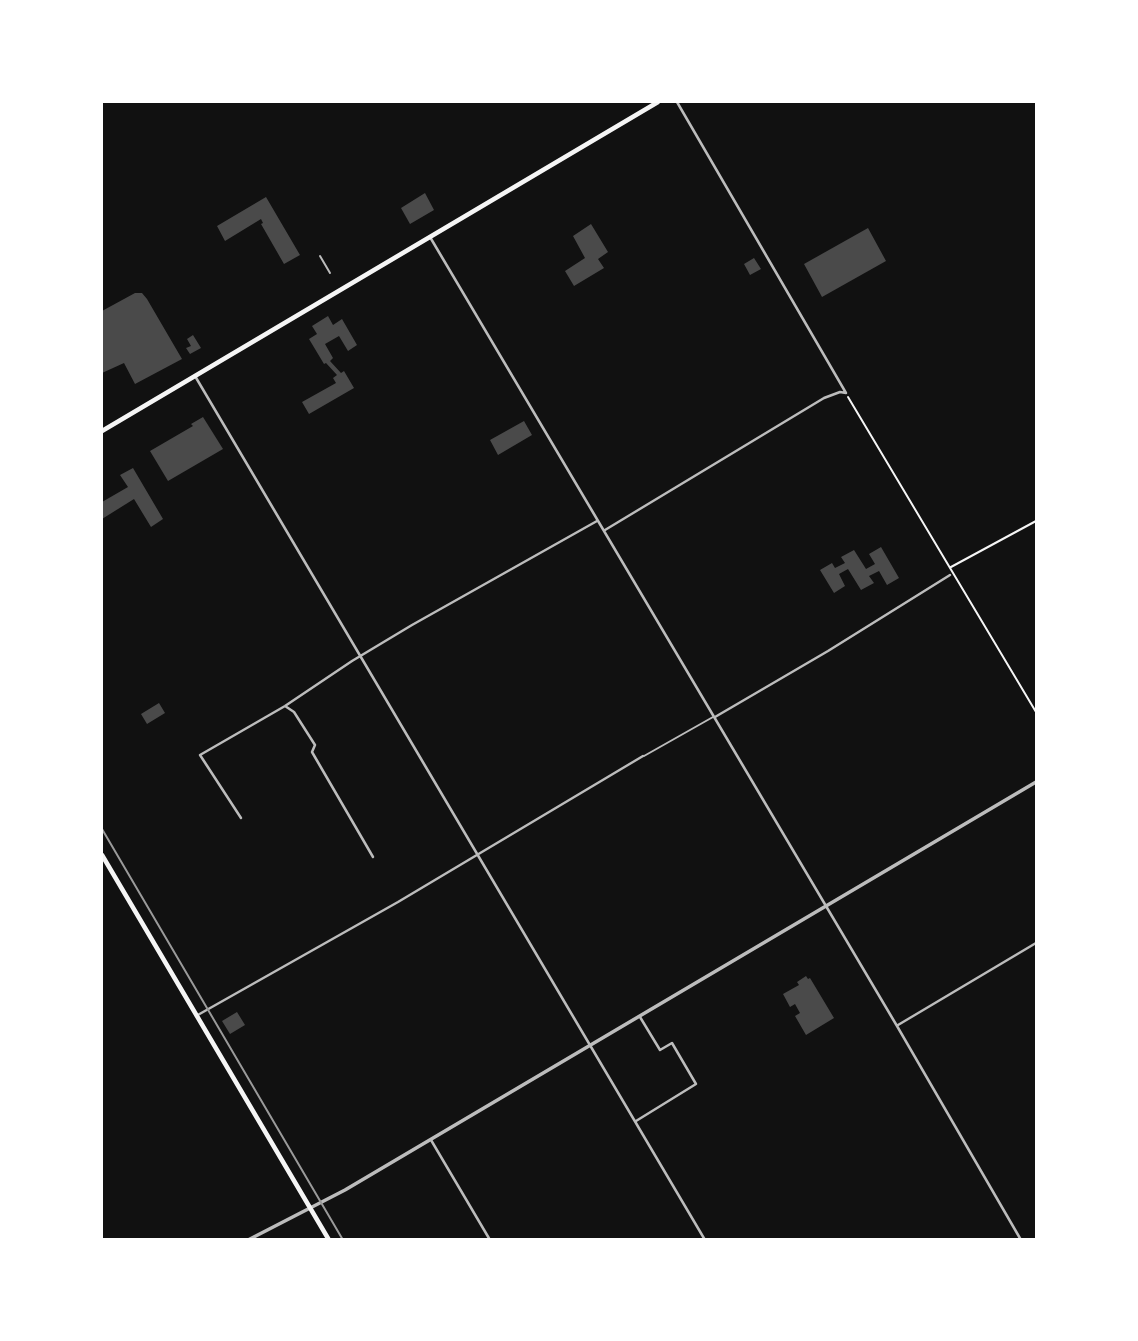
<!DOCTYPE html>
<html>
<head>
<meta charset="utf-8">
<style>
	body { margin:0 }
	#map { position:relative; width:1138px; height:1341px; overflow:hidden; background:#111; font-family:Rubik,sans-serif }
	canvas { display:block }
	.frame { position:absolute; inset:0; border:103px solid #fff; pointer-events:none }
</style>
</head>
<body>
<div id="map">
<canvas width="1138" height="1341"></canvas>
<div class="frame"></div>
</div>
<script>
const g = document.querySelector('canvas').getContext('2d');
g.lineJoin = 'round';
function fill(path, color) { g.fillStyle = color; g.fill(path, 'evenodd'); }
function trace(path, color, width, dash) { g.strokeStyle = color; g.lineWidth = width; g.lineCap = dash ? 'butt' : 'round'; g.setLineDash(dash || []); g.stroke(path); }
const building = new Path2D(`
	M425,193L434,210L410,224L401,208Z
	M266,197L300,255L284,264L261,224L263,223L261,219L225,241L217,226Z
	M591,224L608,252L598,259L604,268L574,286L565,271L585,258L573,236Z
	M868,228L886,261L822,297L804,264Z
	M754,258L761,269L750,275L744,264Z
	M135,293H142L147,299L182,359L135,384L124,363L102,373V311Z
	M328,316L333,325L342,319L357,345L348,351L339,336L325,344L333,358L330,361L341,373L344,371L354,388L309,414L302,402L336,383L333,378L337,375L326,363L324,364L309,339L317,334L312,326Z
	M193,335L201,348L190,354L186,348L191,346L187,339Z
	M203,417L223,449L168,481L150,451L193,426L191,424Z
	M524,421L532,435L498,455L490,440Z
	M133,468L163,519L151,527L134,499L102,519V502L128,487L120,475Z
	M881,547L899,578L887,585L879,571L869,576L874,583L861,590L848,569L839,574L845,586L834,593L820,570L832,563L835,568L845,563L841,557L854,550L866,569L875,564L869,554Z
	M159,703L165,713L147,724L141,714Z
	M806,976L808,979L810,978L834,1018L806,1035L795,1016L800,1013L795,1004L790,1007L783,994L799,985L797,982Z
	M237,1012L245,1025L230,1034L222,1021Z`);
const path = new Path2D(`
	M848,397L1036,712
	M951,567L1036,521`);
const service = new Path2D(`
	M320,256L330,273`);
const pedestrian = new Path2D(`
	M644,756L713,717`);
const minor = new Path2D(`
	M430,237L897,1026L1021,1240
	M195,376L705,1240
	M605,530L824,398L840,392L846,393L677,102
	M285,706L294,712L315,745L312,752L373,857
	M715,717L828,651L950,575
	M241,818L200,755L285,706L352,661L412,625L597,521
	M196,1016L398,902L643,756
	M898,1025L1036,943
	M636,1121L696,1084L672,1043L660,1050L640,1017
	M431,1140L490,1240`);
const tertiary = new Path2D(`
	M248,1240L345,1190L1036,782`);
const secondary = new Path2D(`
	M102,855L329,1240`);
const primary = new Path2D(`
	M102,431L658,102`);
const tram = new Path2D(`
	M102,829L343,1240`);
fill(building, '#4a4a4a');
trace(path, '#f5f5f5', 2);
trace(service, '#bcbcbc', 2);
trace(pedestrian, '#bcbcbc', 2);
trace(minor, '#bcbcbc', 2.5);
trace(tertiary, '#bcbcbc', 3.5);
trace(secondary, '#f5f5f5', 4.5);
trace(primary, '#f5f5f5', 4.5);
trace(tram, '#9a9a9a', 2);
</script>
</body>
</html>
